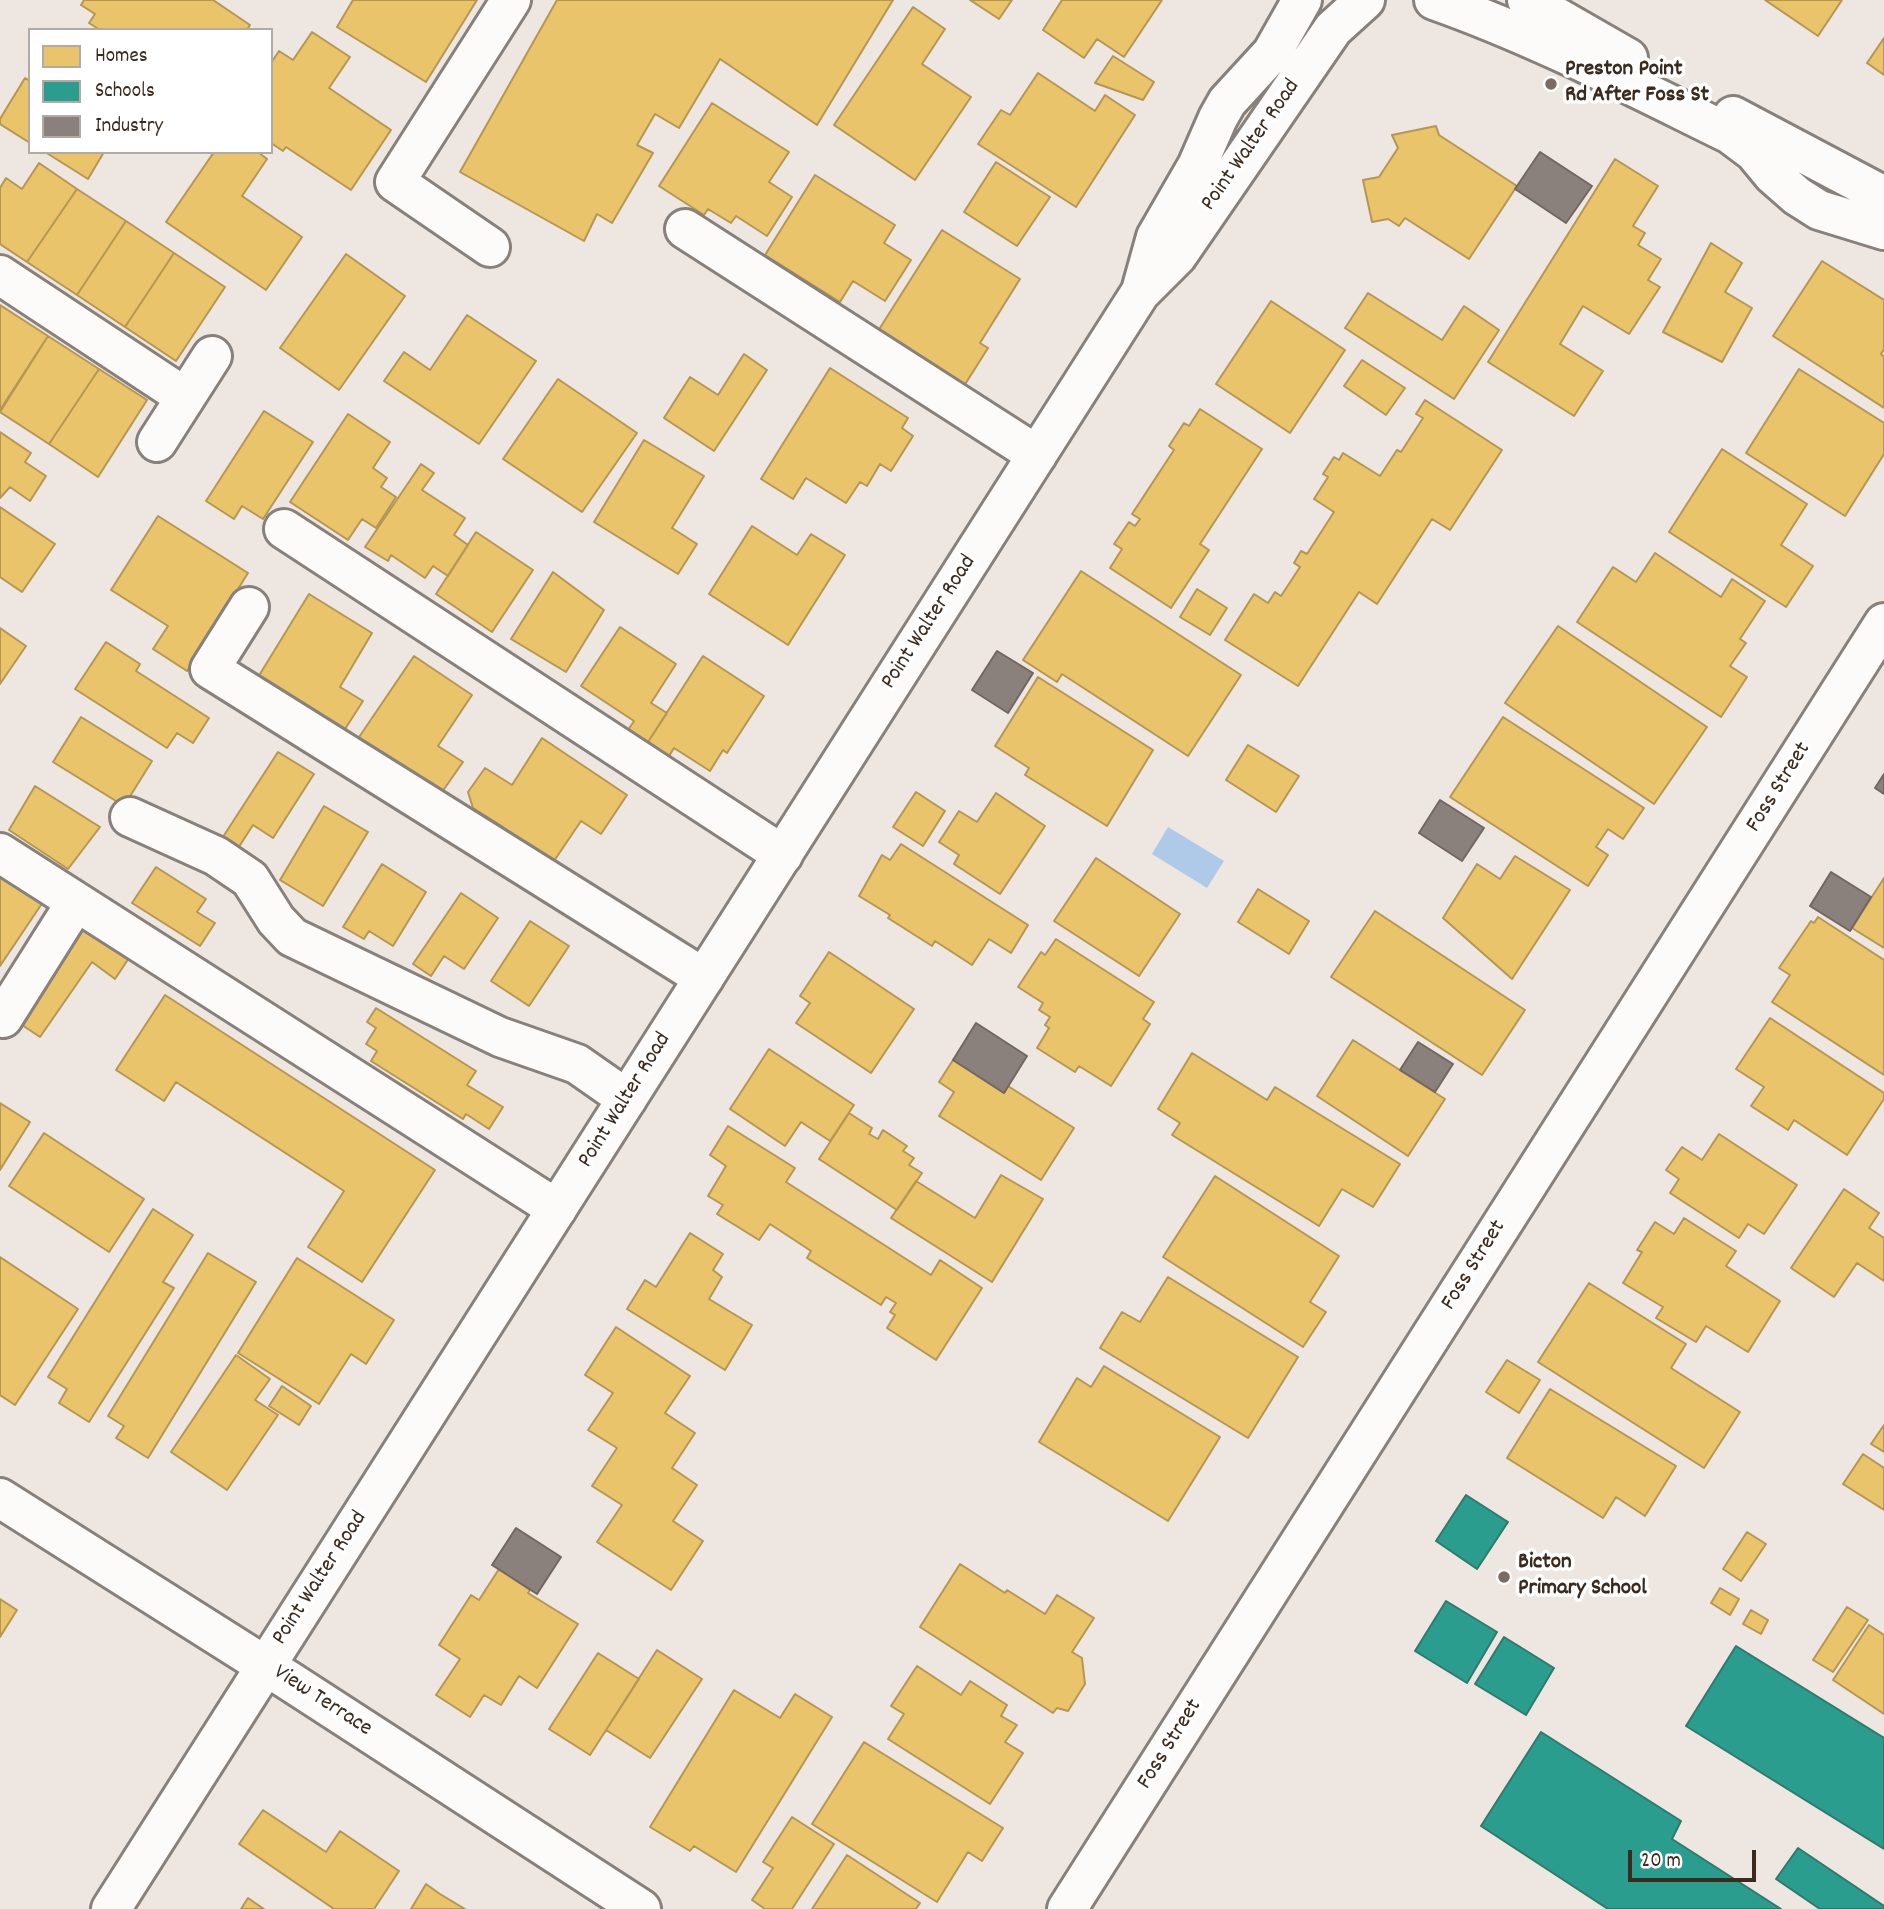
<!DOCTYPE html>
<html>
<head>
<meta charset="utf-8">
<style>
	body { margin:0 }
	#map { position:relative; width:1884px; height:1909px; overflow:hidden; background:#eee7e1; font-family:Dekko,sans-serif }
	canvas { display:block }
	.legend { position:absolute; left:28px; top:28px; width:245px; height:126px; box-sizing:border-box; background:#fff; border:2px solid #b1aaa5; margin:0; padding:9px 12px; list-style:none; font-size:21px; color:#3b2a1e }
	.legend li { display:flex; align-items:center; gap:14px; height:35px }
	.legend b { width:35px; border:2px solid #b1aaa5 }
	.scale { position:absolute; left:1628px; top:1850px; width:128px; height:32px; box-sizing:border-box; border:4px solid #3b2a1e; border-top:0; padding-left:9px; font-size:21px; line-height:24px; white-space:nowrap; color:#3b2a1e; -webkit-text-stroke:5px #fff; paint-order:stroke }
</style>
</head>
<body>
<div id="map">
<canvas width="1884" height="1909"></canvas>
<ul class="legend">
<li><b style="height:19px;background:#e9c46a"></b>Homes</li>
<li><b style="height:19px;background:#2a9d8f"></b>Schools</li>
<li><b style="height:19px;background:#8a817c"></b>Industry</li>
</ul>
<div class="scale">20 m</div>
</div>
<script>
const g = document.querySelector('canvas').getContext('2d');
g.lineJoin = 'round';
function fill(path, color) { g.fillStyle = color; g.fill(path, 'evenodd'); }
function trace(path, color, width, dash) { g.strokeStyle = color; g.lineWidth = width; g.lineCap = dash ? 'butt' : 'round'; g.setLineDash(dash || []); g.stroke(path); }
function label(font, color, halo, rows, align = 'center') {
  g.font = font + ' Dekko,sans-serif'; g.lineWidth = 7; g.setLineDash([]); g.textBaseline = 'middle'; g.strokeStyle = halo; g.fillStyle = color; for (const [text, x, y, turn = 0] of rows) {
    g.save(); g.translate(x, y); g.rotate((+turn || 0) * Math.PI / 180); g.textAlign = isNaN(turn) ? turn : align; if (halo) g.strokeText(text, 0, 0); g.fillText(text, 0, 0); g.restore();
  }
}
const water = new Path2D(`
	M1168,827L1224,861L1207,888L1152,854Z`);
const homes = new Path2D(`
	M84,0H213L250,25L247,30H100L89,23L95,14L81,5Z
	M353,0H477L426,82L337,27Z
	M557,0H893L817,125L720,59L679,128L655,114L637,145L653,153L612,223L597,214L584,241L460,172Z
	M970,0H1012L999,19Z
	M1062,0H1162L1124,57L1097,39L1084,58L1043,30Z
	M1765,0H1842L1818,36Z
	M913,7L945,29L922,64L971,97L915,180L834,125Z
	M312,32L350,57L329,88L391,130L351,190L286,147L283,151L271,143V63L279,51L293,60Z
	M1884,38V75L1867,63Z
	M1113,56L1154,82L1143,100L1095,83Z
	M1038,73L1095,111L1105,95L1135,115L1076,207L978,144L1001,110L1010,115Z
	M25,78L30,81V143L0,124V119Z
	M712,103L789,152L769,182L792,197L767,236L736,216L731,223L708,209L704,215L659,186Z
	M1436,126L1439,135L1517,186L1469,259L1405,218L1399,226L1388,219L1372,222L1363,180L1379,177L1398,148L1392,135Z
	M45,152H104L88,179Z
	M214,152H258L267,159L242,196L302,237L266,290L166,222Z
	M1615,159L1658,186L1633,226L1645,233L1638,245L1661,259L1648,280L1660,287L1629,334L1583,306L1560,344L1603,371L1574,416L1488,362Z
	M996,162L1050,197L1017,246L964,212Z
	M39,163L77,189L27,262L0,244V188L6,178L22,189Z
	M815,175L895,225L884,243L911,260L885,301L853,281L840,302L765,255Z
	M77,189L126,221L77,295L27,262Z
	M126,221L174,253L125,327L77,295Z
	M942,230L1020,279L980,343L988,348L964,386L878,331Z
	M1711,243L1742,263L1725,292L1752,308L1722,362L1663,332Z
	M174,253L225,287L176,361L125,327Z
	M346,254L405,296L339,390L280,348Z
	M1822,261L1884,300V349L1881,354L1884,357V408L1773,336Z
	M1368,293L1442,340L1464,306L1499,330L1454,399L1345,328Z
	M1271,301L1345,350L1290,433L1216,384Z
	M0,305L48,336L0,410Z
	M467,315L536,361L479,444L384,381L404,352L430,370Z
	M48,336L99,369L49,444L0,412Z
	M744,354L767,370L714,451L664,418L690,377L718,395Z
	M1362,360L1405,388L1386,415L1344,386Z
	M830,368L908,418L902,428L913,436L891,471L880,464L867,486L860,482L846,503L806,478L793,499L761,479Z
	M99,369L147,400L98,477L49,444Z
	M1799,369L1884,423V454L1845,516L1746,453Z
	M558,379L637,433L582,512L503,459Z
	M1425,400L1502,450L1450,530L1432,519L1377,604L1359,592L1298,686L1225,640L1254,594L1268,603L1275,592L1281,596L1300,567L1294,563L1301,551L1307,554L1334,512L1314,499L1328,477L1323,474L1334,457L1339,460L1343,453L1380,476L1397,450L1401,452L1423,418L1416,414Z
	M1200,409L1262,449L1200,544L1209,550L1171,608L1110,568L1122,549L1114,544L1129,522L1135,526L1140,519L1132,514L1174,450L1169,446L1184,423L1189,426Z
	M264,411L313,442L263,519L242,506L234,519L206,501Z
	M348,414L390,442L373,468L387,478L381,487L396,497L376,528L362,519L348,540L290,502Z
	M0,432L31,453L25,462L46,476L30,501L10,487L0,498Z
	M644,440L704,476L672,528L697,544L678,574L594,522Z
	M1722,449L1807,504L1781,545L1813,566L1786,607L1669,532Z
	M421,464L434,473L422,490L465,518L454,535L468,545L448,576L433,566L425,578L391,555L388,561L365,547Z
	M0,507L55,544L22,592L0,577Z
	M158,516L248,573L187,671L153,649L168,626L111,590Z
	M752,526L797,555L811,534L845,555L788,645L709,594Z
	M476,532L533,570L492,632L436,594Z
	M1655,553L1721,597L1732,579L1765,601L1740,639L1746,643L1730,666L1747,677L1721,717L1577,622L1613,567L1636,582Z
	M1081,571L1241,675L1188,756L1062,674L1057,682L1023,660Z
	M553,572L604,610L566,672L511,639Z
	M1197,589L1227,608L1210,635L1180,617Z
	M309,594L372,633L340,687L363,701L338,740L252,687Z
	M1558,626L1707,727L1654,804L1505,703Z
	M620,627L676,664L651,703L667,713L648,742L628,730L634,721L581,686Z
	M0,628L26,646L0,684Z
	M106,642L140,664L136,671L209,718L193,743L177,733L167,748L75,689Z
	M414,656L472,695L438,746L463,762L435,802L353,746Z
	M703,656L764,696L727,753L723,750L710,771L674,748L669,756L648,742Z
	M1038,677L1153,750L1107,826L1025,775L1029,768L995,746Z
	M81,717L152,761L124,806L53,762Z
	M1503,717L1644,808L1623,839L1608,829L1596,847L1608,855L1588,886L1450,797Z
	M542,738L627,795L601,834L581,821L550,867L497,836L503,827L473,808L468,792L485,768L512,785Z
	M1248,745L1299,776L1276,812L1226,780Z
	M278,752L314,774L273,838L253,825L235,853L219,843Z
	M35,786L100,827L68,869L9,830Z
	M916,792L945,811L923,846L893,827Z
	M996,793L1045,826L1000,894L954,864L959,855L939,842L959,811L977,822Z
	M324,806L368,832L323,906L280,880Z
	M901,844L1028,925L1011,953L989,939L972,965L935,941L932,946L888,918L890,915L859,896L882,855L890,860Z
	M1515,856L1570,890L1512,979L1443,918L1477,864L1500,879Z
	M1096,858L1180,914L1139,976L1054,921Z
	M382,864L426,892L393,946L369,931L364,939L343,927Z
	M156,867L206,899L197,912L215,923L200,946L132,903Z
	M0,869L45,899L0,966Z
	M1884,878V948L1852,928Z
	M1258,889L1309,921L1289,954L1238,922Z
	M461,893L498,918L464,969L444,956L431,976L413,964Z
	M1375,911L1525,1010L1482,1075L1331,977Z
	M1818,917L1884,960V1075L1772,1002L1790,975L1779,968L1811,921L1814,923Z
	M530,921L569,946L529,1006L491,981Z
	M85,922L131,955L115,979L92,962L40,1037L16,1021Z
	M1056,939L1154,1002L1143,1019L1150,1024L1111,1086L1079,1066L1075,1072L1037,1048L1049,1028L1045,1025L1050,1017L1039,1010L1043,1003L1018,987L1041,952L1045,955Z
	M829,952L914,1009L871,1073L796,1023L810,1003L800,996Z
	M165,995L435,1170L362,1282L308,1247L344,1191L176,1082L164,1101L116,1070Z
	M376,1008L476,1071L467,1085L503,1107L489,1129L466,1114L463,1119L371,1061L377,1051L366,1044L376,1028L367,1022Z
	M1770,1018L1884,1093V1099L1847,1155L1794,1120L1788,1130L1751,1106L1764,1087L1736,1069Z
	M1353,1040L1445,1099L1408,1156L1317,1096Z
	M769,1049L854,1105L830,1141L801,1122L785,1146L730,1109Z
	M1192,1053L1267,1100L1275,1087L1400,1164L1373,1207L1342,1189L1319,1226L1172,1135L1180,1123L1158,1109Z
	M953,1060L1004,1093L1008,1086L1074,1128L1041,1180L939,1116L954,1092L939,1082Z
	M0,1103L30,1122L0,1170Z
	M849,1113L872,1128L869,1134L878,1139L883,1130L907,1146L903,1151L914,1158L909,1165L922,1173L897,1210L819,1159Z
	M728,1126L795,1168L786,1182L931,1275L940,1260L982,1288L936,1360L887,1328L895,1315L890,1312L896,1303L886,1297L881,1305L807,1258L811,1251L770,1224L759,1240L717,1214L723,1205L708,1196L726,1166L710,1155Z
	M44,1133L144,1199L109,1252L9,1186Z
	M1719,1134L1797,1185L1764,1234L1748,1224L1739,1238L1670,1193L1679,1179L1666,1170L1682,1147L1702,1160Z
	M1001,1175L1043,1199L992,1282L891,1218L916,1181L975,1218Z
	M1215,1176L1339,1256L1310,1302L1326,1312L1303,1347L1163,1257Z
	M1844,1189L1879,1213L1869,1228L1884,1238V1281L1857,1263L1834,1297L1791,1268Z
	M153,1209L193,1235L163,1282L174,1288L89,1422L59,1403L67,1389L48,1377Z
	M1684,1218L1736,1251L1726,1266L1780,1301L1748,1352L1706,1326L1696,1342L1656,1318L1663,1307L1623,1283L1642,1252L1637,1250L1655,1222L1674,1234Z
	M690,1233L723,1254L713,1270L722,1277L709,1299L752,1325L725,1370L627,1309L645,1280L656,1287Z
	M208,1253L256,1282L148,1458L116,1438L124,1426L108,1416Z
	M0,1257L78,1309L15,1405L0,1395Z
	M297,1258L394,1320L366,1364L351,1354L319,1404L238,1353Z
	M1168,1277L1298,1357L1248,1438L1100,1348L1122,1312L1140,1322Z
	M1589,1283L1686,1344L1671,1368L1740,1412L1704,1468L1538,1362Z
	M616,1327L690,1376L665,1413L695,1433L672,1468L697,1485L673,1521L703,1541L671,1590L597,1542L622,1505L592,1486L617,1448L588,1430L613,1393L585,1375Z
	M236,1355L270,1379L255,1400L278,1415L227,1490L171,1452Z
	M1507,1360L1540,1380L1519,1413L1486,1392Z
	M1104,1366L1220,1437L1168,1521L1039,1442L1077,1378L1091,1387Z
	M282,1386L311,1406L299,1425L269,1406Z
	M1550,1389L1676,1466L1645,1516L1616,1497L1603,1518L1507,1458Z
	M1884,1425V1452L1871,1444Z
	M1863,1454L1884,1468V1510L1843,1484Z
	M1747,1532L1766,1544L1741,1581L1723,1569Z
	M960,1564L1005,1593L1007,1590L1045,1614L1057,1595L1094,1618L1072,1652L1082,1658L1085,1684L1068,1711L1057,1708L1053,1713L920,1627Z
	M499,1569L530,1590L528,1593L578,1624L537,1688L519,1676L501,1705L484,1695L470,1717L436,1695L460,1659L439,1645L471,1595L479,1600Z
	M1720,1588L1739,1599L1730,1615L1711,1603Z
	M0,1599L17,1610L0,1637Z
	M1847,1607L1868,1620L1833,1672L1813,1660Z
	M1751,1610L1768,1620L1761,1634L1743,1624Z
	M1869,1625L1884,1635V1714L1833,1680Z
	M657,1650L702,1679L650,1758L606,1730Z
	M598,1653L639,1679L590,1755L549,1729Z
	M917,1666L961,1695L970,1681L1007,1705L1001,1716L1017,1725L1005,1742L1023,1753L990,1804L888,1739L904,1714L891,1706Z
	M734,1690L780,1718L795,1694L832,1717L736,1872L694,1846L690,1851L650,1827Z
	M864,1742L1003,1828L982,1861L968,1852L937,1902L812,1824Z
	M263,1810L326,1852L340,1831L399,1871L374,1909H334L239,1844Z
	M792,1817L834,1844L792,1909H765L752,1900L773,1868L763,1862Z
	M847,1855L920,1903L916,1909H812Z
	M426,1884L440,1894L465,1909H411Z
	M248,1898L264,1909H241Z`);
const schools = new Path2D(`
	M1466,1495L1508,1522L1477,1569L1436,1541Z
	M1446,1601L1497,1632L1467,1683L1415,1651Z
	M1504,1637L1554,1668L1526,1715L1475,1684Z
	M1736,1646L1884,1738V1849L1686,1726Z
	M1541,1732L1681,1821L1672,1839L1781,1909H1608L1481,1826Z
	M1798,1848L1884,1906V1909H1820L1776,1879Z`);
const industry = new Path2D(`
	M1540,152L1592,186L1566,223L1515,189Z
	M997,651L1033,673L1008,713L972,690Z
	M1884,774V794L1875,788Z
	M1440,800L1484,828L1462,861L1419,833Z
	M1831,872L1871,897L1850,931L1810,906Z
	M976,1023L1027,1056L1004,1093L953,1060Z
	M1418,1042L1453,1064L1435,1092L1400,1070Z
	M516,1528L561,1557L537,1594L492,1565Z`);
const minor = new Path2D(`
	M685,229L1037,455
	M490,247L395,182L511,0
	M0,275L185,397
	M157,442L212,356
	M284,529L783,855
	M249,607L210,669L704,978
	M130,817L216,856L250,879L276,920L292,937L500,1037L577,1064L627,1099
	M0,853L557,1209
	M3,1018L76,902
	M0,1498L291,1682L641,1909
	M1067,1909L1884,623`);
const major = new Path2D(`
	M1434,0C1536,36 1632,86 1730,134L1754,152L1773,175L1797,196L1819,210L1884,230
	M1527,0L1628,58
	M1733,116L1884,196
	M1141,291L1156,237L1197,166L1218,118L1227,102L1272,53L1302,0
	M111,1909L1140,293L1177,256L1333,29L1365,0`);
const markers = [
	[1551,84,7,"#7a6c62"],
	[1504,1577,7,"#7a6c62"]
];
const poiNames = [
	["Preston Point",1565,71],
	["Rd After Foss St",1565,97],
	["Bicton",1518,1564],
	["Primary School",1518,1590]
];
const streetNames = [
	["Point Walter Road",1252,146,-55],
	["Point Walter Road",930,623,-57],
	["Foss Street",1780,788,-58],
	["Point Walter Road",626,1101,-58],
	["Foss Street",1475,1266,-58],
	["Point Walter Road",321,1579,-57],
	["View Terrace",322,1702,33],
	["Foss Street",1171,1745,-58]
];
fill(water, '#aecae8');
fill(homes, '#e9c46a');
trace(homes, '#b59653', 2);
fill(schools, '#2a9d8f');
trace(schools, '#2f7a6d', 2);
fill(industry, '#8a817c');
trace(industry, '#726760', 2);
trace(minor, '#87807b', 44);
trace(major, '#87807b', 44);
trace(minor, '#fcfbfa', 38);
trace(major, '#fcfbfa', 38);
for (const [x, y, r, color] of markers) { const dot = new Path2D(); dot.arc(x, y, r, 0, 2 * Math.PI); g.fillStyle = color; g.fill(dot); trace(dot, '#fff', 2.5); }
label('bold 23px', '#3b2a1e', '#fff', poiNames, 'left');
label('23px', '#3b2a1e', '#fff', streetNames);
</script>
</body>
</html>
